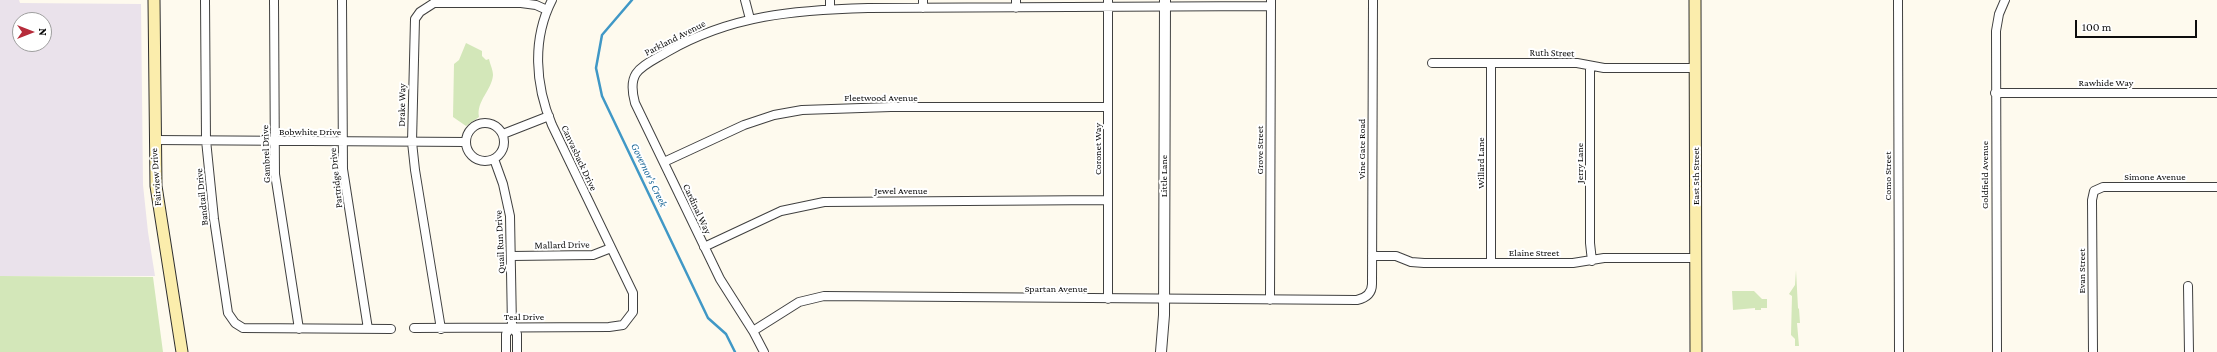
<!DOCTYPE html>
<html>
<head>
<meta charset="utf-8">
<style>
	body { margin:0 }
	#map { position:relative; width:2217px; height:352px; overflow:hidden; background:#fefaee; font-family:"Crimson Pro",serif }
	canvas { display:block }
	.north { position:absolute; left:12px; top:12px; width:40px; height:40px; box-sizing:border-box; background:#fff; border:1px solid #9e9e9e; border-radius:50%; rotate:90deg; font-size:11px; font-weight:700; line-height:16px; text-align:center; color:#0d0d0d }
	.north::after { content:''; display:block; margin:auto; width:14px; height:18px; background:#b62c3b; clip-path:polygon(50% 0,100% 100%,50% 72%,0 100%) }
	.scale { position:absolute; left:2075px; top:20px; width:122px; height:18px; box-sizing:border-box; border:2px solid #0d0d0d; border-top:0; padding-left:5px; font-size:12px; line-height:14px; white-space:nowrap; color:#0d0d0d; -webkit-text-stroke:3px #fff; paint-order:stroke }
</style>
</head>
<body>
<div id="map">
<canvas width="2217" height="352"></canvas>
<div class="north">N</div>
<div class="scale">100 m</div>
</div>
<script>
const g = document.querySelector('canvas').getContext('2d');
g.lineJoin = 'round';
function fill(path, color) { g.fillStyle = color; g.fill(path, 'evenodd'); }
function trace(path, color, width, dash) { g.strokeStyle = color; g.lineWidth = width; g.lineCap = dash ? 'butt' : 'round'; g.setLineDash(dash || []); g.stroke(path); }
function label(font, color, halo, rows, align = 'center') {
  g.font = font + ' "Crimson Pro",serif'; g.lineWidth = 4; g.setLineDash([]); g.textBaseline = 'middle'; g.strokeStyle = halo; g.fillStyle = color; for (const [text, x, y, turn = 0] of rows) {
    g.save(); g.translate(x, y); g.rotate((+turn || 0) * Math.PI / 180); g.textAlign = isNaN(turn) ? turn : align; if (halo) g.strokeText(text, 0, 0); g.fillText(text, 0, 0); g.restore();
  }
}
const industrial = new Path2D(`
	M0,0H19L20,3L141,4L143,185L148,232L155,276H0ZM20,20H44V44H20Z`);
const green = new Path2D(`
	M466,43L482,51V56L486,60L489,59C490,64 493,70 493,75C492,90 476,101 479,117L466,126L453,117L454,64L459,60Z
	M1796,270L1798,308L1799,309L1800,323H1797L1799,346H1795V339L1791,335L1792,296L1789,294L1795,285Z
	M0,276L153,277L163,352H0Z
	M1732,291H1754L1762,299H1767V308H1761V310H1755V308L1733,310Z`);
const stream = new Path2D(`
	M632,0L602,35L596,68L602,96L708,318L726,334L735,352`);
const minor = new Path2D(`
	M205,0L206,140L214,219L228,313L235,323L243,328L391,329
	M274,0L275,174L299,329
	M342,0L343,169L368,329
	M745,0L750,19
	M830,0V9
	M923,0V8
	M1016,0V8
	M1108,0V299
	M1898,0L1899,352
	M1432,63H1577L1604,68H1695
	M1590,66V243L1592,261
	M1995,93H2217
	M466 142a19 19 0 1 1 38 0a19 19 0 1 1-38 0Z
	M503,134L549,116
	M154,140L466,142
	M494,159L503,184L510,216L512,327L517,334V352
	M664,162L744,125L774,115L802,110L891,107H1108
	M704,247L781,211L824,202L1107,200
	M512,256L593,255L611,248
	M1372,256H1396L1411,262L1424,263H1573L1604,258H1696
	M1491,263V63
	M2188,286L2189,352
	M1270,300L1271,0
	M414,328L609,327L623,325L633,312V293L552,125C535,85 532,39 552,0
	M441,329L415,170L412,142L415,19L420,12L434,3H521L536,5L547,10
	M753,331L799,302L824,296L1357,300C1366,298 1372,293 1372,284L1373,0
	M506,352V334L512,327
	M764,352L753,331L720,279L635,103C626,70 642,67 667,52C731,15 795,10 868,8L1271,6
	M1997,352L1996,31L1999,14L2005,0
	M2093,352L2092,200L2094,191L2103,187H2217`);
const tertiary = new Path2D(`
	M1161,352L1164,315L1165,0`);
const secondary = new Path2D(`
	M154,0L156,186L182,352
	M1695,0L1696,352`);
const streetNames = [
	["Parkland Avenue",675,38,-27],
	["Ruth Street",1552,53,1],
	["Rawhide Way",2106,83],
	["Fleetwood Avenue",881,98],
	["Drake Way",402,105,-89],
	["Bobwhite Drive",310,132],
	["Coronet Way",1098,149,-90],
	["Vine Gate Road",1362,149,-90],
	["Grove Street",1260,150,-90],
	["Gambrel Drive",266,154,-92],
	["Canvasback Drive",579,158,65],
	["Willard Lane",1481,163,-90],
	["Jerry Lane",1580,163,-90],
	["Goldfield Avenue",1985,175,-90],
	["Little Lane",1164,176,-90],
	["East 5th Street",1696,176,-90],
	["Como Street",1888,176,-90],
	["Fairview Drive",156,177,-94],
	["Simone Avenue",2155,177],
	["Partridge Drive",336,178,-96],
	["Jewel Avenue",901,191],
	["Bandtail Drive",202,197,-96],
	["Cardinal Way",697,209,65],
	["Quail Run Drive",500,242,-93],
	["Mallard Drive",562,245,-1],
	["Elaine Street",1534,253],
	["Evan Street",2082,271,-90],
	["Spartan Avenue",1056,289],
	["Teal Drive",524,317]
];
const waterNames = [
	["Governor's Creek",649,175,64]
];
fill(industrial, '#eae2eb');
fill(green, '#d3e7b9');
trace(stream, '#4098c6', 2.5);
trace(minor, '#404040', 10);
trace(tertiary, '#404040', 12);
trace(secondary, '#2f2f2f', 13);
trace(minor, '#fff', 8);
trace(tertiary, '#fff', 10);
trace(secondary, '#fbedac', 11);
label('10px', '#0d0d0d', '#fff', streetNames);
label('italic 11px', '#1d6998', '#fff', waterNames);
</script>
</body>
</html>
